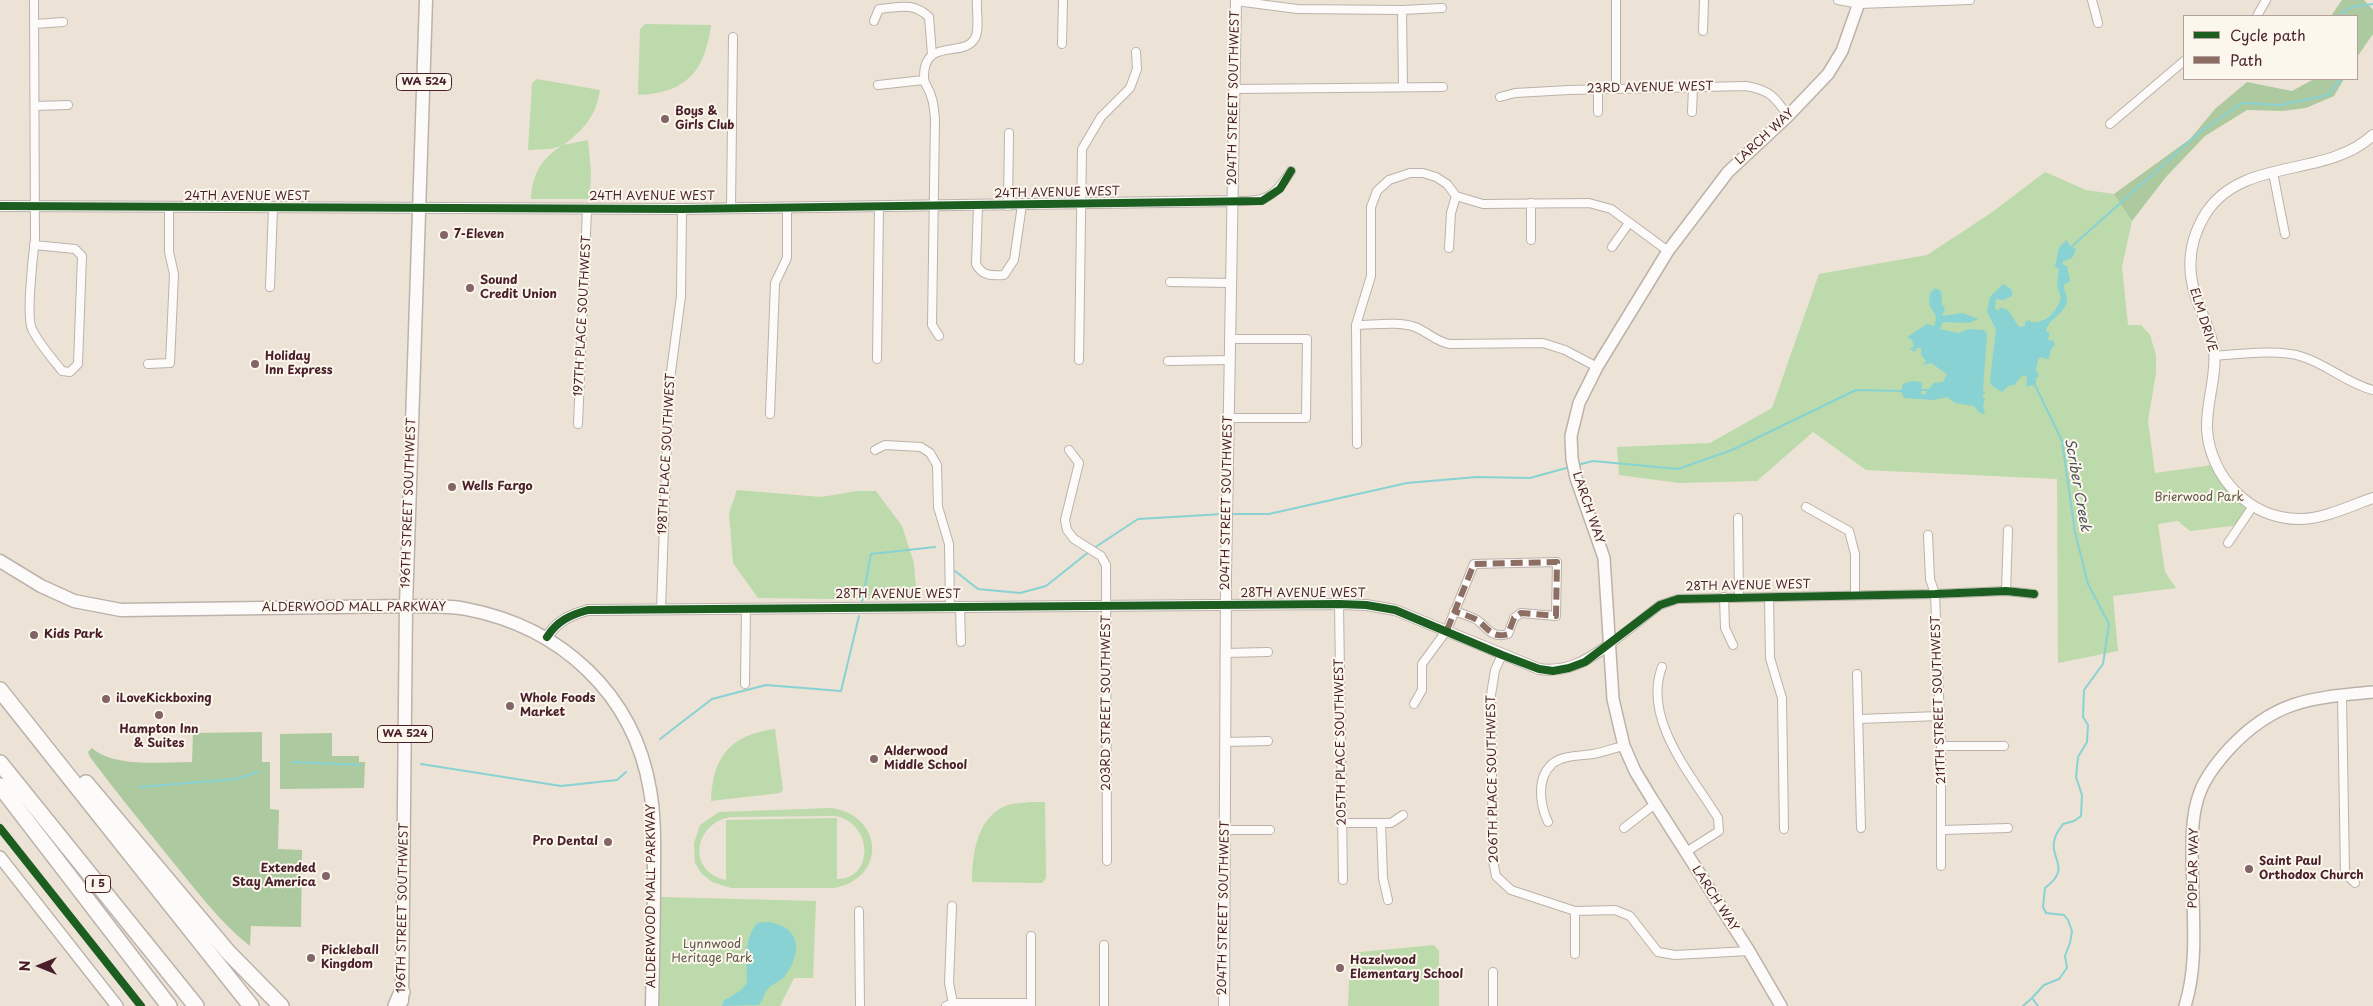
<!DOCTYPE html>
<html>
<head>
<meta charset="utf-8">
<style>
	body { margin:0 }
	#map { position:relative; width:2373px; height:1006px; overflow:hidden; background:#ece3d6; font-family:"Playpen Sans",sans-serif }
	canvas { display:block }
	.legend { position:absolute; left:2183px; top:15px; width:175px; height:65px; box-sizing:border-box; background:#fbf7ec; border:1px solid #b4a19f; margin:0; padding:6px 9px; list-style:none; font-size:15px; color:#4a1f2b }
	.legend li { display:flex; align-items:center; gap:10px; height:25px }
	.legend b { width:25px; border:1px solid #b4a19f }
	.north { position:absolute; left:15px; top:941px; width:50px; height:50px; -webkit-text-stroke:4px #fbf7ec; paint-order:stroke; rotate:270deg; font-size:14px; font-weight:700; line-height:20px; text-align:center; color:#4a1f2b }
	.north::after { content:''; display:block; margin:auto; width:18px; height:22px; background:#4a1f2b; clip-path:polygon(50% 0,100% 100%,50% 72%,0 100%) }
</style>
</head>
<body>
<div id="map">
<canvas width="2373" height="1006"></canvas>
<ul class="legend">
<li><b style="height:6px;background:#1b5e20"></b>Cycle path</li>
<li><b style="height:6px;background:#8d6e63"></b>Path</li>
</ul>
<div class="north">N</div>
</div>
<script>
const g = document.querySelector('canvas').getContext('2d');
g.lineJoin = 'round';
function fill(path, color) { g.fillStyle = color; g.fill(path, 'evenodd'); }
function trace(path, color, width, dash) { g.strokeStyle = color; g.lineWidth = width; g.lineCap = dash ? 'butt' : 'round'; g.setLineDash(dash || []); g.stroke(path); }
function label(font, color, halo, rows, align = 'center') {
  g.font = font + ' "Playpen Sans",sans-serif'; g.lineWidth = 4; g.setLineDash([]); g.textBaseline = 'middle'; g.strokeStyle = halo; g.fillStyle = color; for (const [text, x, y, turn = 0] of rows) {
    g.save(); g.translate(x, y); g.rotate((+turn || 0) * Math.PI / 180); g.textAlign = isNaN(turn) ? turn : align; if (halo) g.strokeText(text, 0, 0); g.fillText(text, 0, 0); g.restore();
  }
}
const green = new Path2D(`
	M645,24L711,25C705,71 687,93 638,95L640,29Z
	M537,79L600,90C596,116 584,130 563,145L588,140L591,171L590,196L588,199H531C532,175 541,159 561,146L550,149L528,150L532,83Z
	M2045,172L2086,190L2114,194L2132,221L2122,267L2128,325H2141L2150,335L2156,355V373L2148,421L2155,473L2206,466L2215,463L2253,506L2240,525L2190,531L2178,521L2158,524L2165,572L2176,588L2113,596L2118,651L2058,663L2057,479L1866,470L1813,432L1757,481L1679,483L1619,475L1617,447L1710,443L1772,408L1819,274L1927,255L1991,213Z
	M737,490L821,497L857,491H876L902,526L914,563L917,600L758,598L733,563L729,513Z
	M775,729L783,790L780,793L711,801C713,756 730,735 775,729Z
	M1031,802H1045L1046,878L1042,883L972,882C972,854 977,816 1008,805C1015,803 1024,803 1031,802Z
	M831,808C883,815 888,878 834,888H731L712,882L702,874L695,863L694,843L700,825L719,812ZM835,816C874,823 874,880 837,879V818L726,820V880C687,872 693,823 731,817Z
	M661,897L816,901L813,978H794L780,1006H655Z
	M1434,945L1439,951V1006H1348L1350,953Z`);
const forest = new Path2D(`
	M2342,0H2364L2373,10V34L2357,57V16H2331Z
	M2314,79H2344L2334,96L2306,108L2283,111L2247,110L2205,136L2166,177L2132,221L2114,194L2190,139L2215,109L2247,82L2292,91Z
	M262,732V762H270V809L279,810L278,849L302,850L301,927L251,926L250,946C218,921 194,887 168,856C142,823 115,791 90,757L88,752L92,748C114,768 164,762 192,762L193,733Z
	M332,733V756H359V762H365L364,788L280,789V734Z`);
const water = new Path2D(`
	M2066,240L2071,247L2076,249L2072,258L2062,262L2063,265L2067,266L2070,281L2064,285C2063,291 2068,295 2067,301C2064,315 2049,318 2046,331L2050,334L2048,338L2050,341L2053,340L2055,345L2051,349L2049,359H2045L2043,357L2038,359L2036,370L2039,376L2036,378V388L2033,385L2026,387L2027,377L2023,375L2014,385L2008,386L2002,392L1992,386L1990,381L1996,329L1987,312L1990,297L2003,284L2012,290V296L2003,300L1996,299L1995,309L2000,311L1999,307L2008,310L2019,327L2025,326V322L2030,320V322C2047,324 2056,312 2061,298L2057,285L2059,269L2055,267L2059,248Z
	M1935,288L1941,291L1942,304L1945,309L1942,316L1963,313L1978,319L1969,323L1943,322L1940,329L1958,333L1969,329L1984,330L1987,334L1983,390L1985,393L1982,396L1985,399L1983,405L1985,414L1980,413L1974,406L1955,403L1947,397L1933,400L1904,398L1901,391L1903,384C1908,381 1916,380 1922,383L1921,394L1924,395L1934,383L1943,382L1947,374L1931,363L1923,365L1926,361L1921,355V348H1917L1915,352L1910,349L1914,346L1912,340L1907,337L1927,324L1934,326C1939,314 1933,313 1929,304L1930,293Z
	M769,922C802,927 802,955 784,977C780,982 772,983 768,989C763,994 764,999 759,1005L722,1006L723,1001L740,991L747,983C747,962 743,941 757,923Z`);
const stream = new Path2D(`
	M2342,16L2343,12L2352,7L2373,4
	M2070,248L2200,132L2242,103L2281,105L2328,95L2341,79
	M2036,387L2062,441L2075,532L2088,584L2109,624L2103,664L2084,690L2083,717L2088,725L2087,742L2078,757L2076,777L2082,795L2081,816L2074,821L2063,824C2060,829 2056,833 2055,838C2048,859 2073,867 2045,888L2043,907L2046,913L2064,915L2068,920L2072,931L2070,943L2065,956L2067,968L2059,979L2044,985L2032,998L2038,1006
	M1919,390H1929
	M1577,465L1593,461L1678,469L1732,450L1856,390L1902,391
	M1230,514H1269L1407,483L1477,477L1530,478L1570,467
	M1094,548L1138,519L1223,514
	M955,571L978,589L1020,593L1046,586L1090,551
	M862,602L871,554L935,547
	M660,739L712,699L766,685L841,691L859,616
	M292,762L360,765
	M421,764L561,786L617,780L626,772
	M140,787L237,779L258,772
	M2023,1006L2032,998`);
const minor = new Path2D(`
	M1616,0V88
	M1838,0L1859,4L1970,0
	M2092,0L2098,23
	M1236,1L1297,9L1402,10L1442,8
	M1402,10L1403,87
	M2257,16L2266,0
	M874,21L879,9C900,7 913,2 929,17L932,55
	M35,24L63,22
	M1703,31L1704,0
	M1062,44L1063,0
	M878,85L924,80
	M1234,89L1443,87
	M1598,89V112
	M1500,97L1515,93L1569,90L1746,86C1770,90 1775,97 1788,116
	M35,106L68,105
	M1692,112L1693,87
	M2110,124L2184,61
	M2273,173L2285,234
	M1232,201C1266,201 1272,200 1291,171
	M978,206L976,264C982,276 992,276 1004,275L1014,260L1022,205
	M1008,206L1009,133
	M731,208L733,37
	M1531,240V203
	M34,245L75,249L82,256L78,364L70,372L62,371C52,358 39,344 32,329C26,317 33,255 35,239L34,0
	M1612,247L1629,223
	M1449,248L1451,213L1456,196
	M1170,282L1231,283
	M270,287L273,208
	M1356,325C1374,325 1398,321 1415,327C1428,332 1436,342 1450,344L1543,343L1565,350L1597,367
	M939,336L932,325L935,119C934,111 934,103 931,96C930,90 924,84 924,78C923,36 964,59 975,38C980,29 976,11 977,0
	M2214,356C2240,354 2280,349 2303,357C2328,365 2348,384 2373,390
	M877,359L879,207
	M1079,360L1082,149L1101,117L1130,88L1137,69L1136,52
	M1168,361L1229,360
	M148,364L170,363L174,274L169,252V208
	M770,414L775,283L787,258V207
	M1228,418H1306L1307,339H1230
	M578,424L587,209
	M1357,444L1356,325L1371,276V207L1377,191L1389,180L1410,173H1423L1436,177L1447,184L1456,196L1483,204L1589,203L1611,209L1668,251
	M875,450L885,445L921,447L930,453L937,465L938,507L949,544L950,606
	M1069,450L1079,463L1065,520L1067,530L1074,539L1101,556L1106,565L1107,861
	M1806,507L1849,531L1855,554V594
	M1738,518L1739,597
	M1928,535L1930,579L1935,594L1941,746V866
	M2228,543L2253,506
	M2006,591L2008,530
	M1724,597L1725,628L1733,645
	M1769,597L1770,658L1782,698L1784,829
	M1339,604L1343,880
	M960,606L961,642
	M661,609L669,387L681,296L682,209
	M1609,645L1660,605L1678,599L1935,594L2006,591L2034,594
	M1226,653L1268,652
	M1502,655L1495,670L1491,695L1493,861L1496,876L1511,890L1575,911L1615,910L1630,916L1658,952L1675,955L1749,951
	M1662,667C1642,719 1692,776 1718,818L1719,831L1686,852
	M1857,674L1861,828
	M745,684L746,608
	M2342,696L2345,873L2355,883
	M1414,704L1422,690V664L1447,630L1474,564L1557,562L1556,616L1521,613L1514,618L1508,634C1492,639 1488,628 1477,620C1470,616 1462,614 1454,611
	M1859,719L1939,716
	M1226,742L1268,741
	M1941,746H2004
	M1548,822C1540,805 1536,779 1552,764C1563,755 1581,756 1593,754C1604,752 1614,748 1624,746
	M1342,823H1391L1403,815
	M1381,823L1383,878L1388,900
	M1624,828L1655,804
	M1225,830H1270
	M1943,830L2008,828
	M952,906L949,983L953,1003
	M859,911L860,1006
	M1575,911V954
	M1493,972V1006
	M946,1006L953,1003H1031
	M1031,1006V936
	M1104,1006V945`);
const tertiary = new Path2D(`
	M2373,135C2326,179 2243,156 2206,213C2189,240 2186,270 2197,300C2203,316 2211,333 2214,350C2217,377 2206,402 2207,429C2210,477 2250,520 2301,519C2326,518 2350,506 2373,498
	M0,206L682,209L1232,201
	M547,637C557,621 570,615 588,610L1339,604L1366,605L1395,610L1539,669C1567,673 1586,661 1609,645
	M1224,1006L1226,575L1236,0`);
const secondary = new Path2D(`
	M0,857L117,1006
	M1781,1006L1749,951L1652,799L1635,771L1624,746L1613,699L1604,558L1576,478L1572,459L1571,436L1579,403L1597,367L1668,251L1728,172L1788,116L1828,74L1842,51L1860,0
	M2185,1006C2196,971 2194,933 2193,897C2193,865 2188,822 2200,792C2206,776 2219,760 2230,748C2275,700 2311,698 2373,692`);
const primary = new Path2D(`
	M0,561L41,586L74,601L121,610L406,606C426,607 447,605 466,609C561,627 634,694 650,790C655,818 654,846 654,874C654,918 653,962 652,1006
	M402,1001L406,606L426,0`);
const motorway = new Path2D(`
	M0,690L251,1006
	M0,763L196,1006
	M86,783L228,952L281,1006
	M0,786L169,1006
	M396,1006L402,992`);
const quiet = new Path2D(`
	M1447,630L1474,564L1557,562L1556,616L1521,613L1514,618L1508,634C1492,639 1488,628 1477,620C1470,616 1462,614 1454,611`);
const cycleway = new Path2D(`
	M0,206L682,209L1262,201L1280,189L1291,171
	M547,637C557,621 570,615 588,610L1339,604L1366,605L1395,610L1502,655L1539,669L1553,671L1569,668L1585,662L1660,605L1678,599L1935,594L2006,591L2034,594
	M0,828L141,1006`);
const markers = [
	[665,119,5,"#836467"],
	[444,235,5,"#836467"],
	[470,288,5,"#836467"],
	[255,364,5,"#836467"],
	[452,487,5,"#836467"],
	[34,635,5,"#836467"],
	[106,699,5,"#836467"],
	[510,706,5,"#836467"],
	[159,715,5,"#836467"],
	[874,759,5,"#836467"],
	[608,842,5,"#836467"],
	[2249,869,5,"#836467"],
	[326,876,5,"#836467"],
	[311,958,5,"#836467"],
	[1340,968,5,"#836467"]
];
const shields = [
	[424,82,55],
	[405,734,55],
	[98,884,25]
];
const shieldNames = [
	["WA 524",424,82],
	["WA 524",405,734],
	["I 5",98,884]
];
const streetNames = [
	["23RD AVENUE WEST",1650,88,-1],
	["204TH STREET SOUTHWEST",1234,98,-89],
	["LARCH WAY",1765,137,-43],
	["24TH AVENUE WEST",1057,193,-1],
	["24TH AVENUE WEST",247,197],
	["24TH AVENUE WEST",652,197],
	["197TH PLACE SOUTHWEST",583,316,-87],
	["ELM DRIVE",2203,320,73],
	["198TH PLACE SOUTHWEST",667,454,-87],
	["196TH STREET SOUTHWEST",409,503,-88],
	["204TH STREET SOUTHWEST",1227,503,-89],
	["LARCH WAY",1588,508,71],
	["28TH AVENUE WEST",1748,586,-1],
	["28TH AVENUE WEST",1303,594],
	["28TH AVENUE WEST",898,595],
	["ALDERWOOD MALL PARKWAY",354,608],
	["211TH STREET SOUTHWEST",1939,700,-92],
	["203RD STREET SOUTHWEST",1107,703,-90],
	["205TH PLACE SOUTHWEST",1341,742,-91],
	["206TH PLACE SOUTHWEST",1493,779,-91],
	["POPLAR WAY",2194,868,-89],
	["ALDERWOOD MALL PARKWAY",652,896,-90],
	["LARCH WAY",1715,899,57],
	["196TH STREET SOUTHWEST",403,908,-89],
	["204TH STREET SOUTHWEST",1224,908,-89]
];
const poiNames = [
	["Boys &",675,112],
	["Girls Club",675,126],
	["7-Eleven",454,235],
	["Sound",480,281],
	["Credit Union",480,295],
	["Holiday",265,357],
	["Inn Express",265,371],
	["Wells Fargo",462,487],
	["Kids Park",44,635],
	["iLoveKickboxing",116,699],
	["Whole Foods",520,699],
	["Market",520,713],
	["Hampton Inn",159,730,"center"],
	["& Suites",159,744,"center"],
	["Alderwood",884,752],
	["Middle School",884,766],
	["Pro Dental",598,842,"right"],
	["Saint Paul",2259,862],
	["Orthodox Church",2259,876],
	["Extended",316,869,"right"],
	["Stay America",316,883,"right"],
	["Pickleball",321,951],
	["Kingdom",321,965],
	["Hazelwood",1350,961],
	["Elementary School",1350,975]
];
const parkNames = [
	["Brierwood Park",2199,498],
	["Lynnwood",712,945],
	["Heritage Park",712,959]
];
const waterNames = [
	["Scriber Creek",2077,485,80]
];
fill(green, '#bcdaab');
fill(forest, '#acc9a0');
fill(water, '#88d2d3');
trace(stream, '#88d2d3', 2);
trace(minor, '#bcb2ab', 10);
trace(tertiary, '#bcb2ab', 12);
trace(secondary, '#bcb2ab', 14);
trace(primary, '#bcb2ab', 15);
trace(motorway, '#bcb2ab', 18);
trace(minor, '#fcfbf9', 8);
trace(tertiary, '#fcfbf9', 10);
trace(secondary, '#fcfbf9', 11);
trace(primary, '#fcfbf9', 12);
trace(motorway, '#fcfbf9', 15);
trace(quiet, '#8d6e63', 6, [12, 6]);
trace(cycleway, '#1b5e20', 8);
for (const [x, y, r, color] of markers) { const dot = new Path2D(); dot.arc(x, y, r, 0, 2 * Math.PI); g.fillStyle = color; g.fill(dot); trace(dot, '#fbf7ec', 2); }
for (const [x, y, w] of shields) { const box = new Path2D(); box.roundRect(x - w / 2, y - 8.5, w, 17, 4); g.fillStyle = '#fbf7ec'; g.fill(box); trace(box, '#4a1f2b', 1); }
label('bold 11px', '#4a1f2b', null, shieldNames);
label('12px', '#4a1f2b', '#fbf7ec', streetNames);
label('bold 12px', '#4a1f2b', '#fbf7ec', poiNames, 'left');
label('12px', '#605547', '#fbf7ec', parkNames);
label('italic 14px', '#50525d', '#fbf7ec', waterNames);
</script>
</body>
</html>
